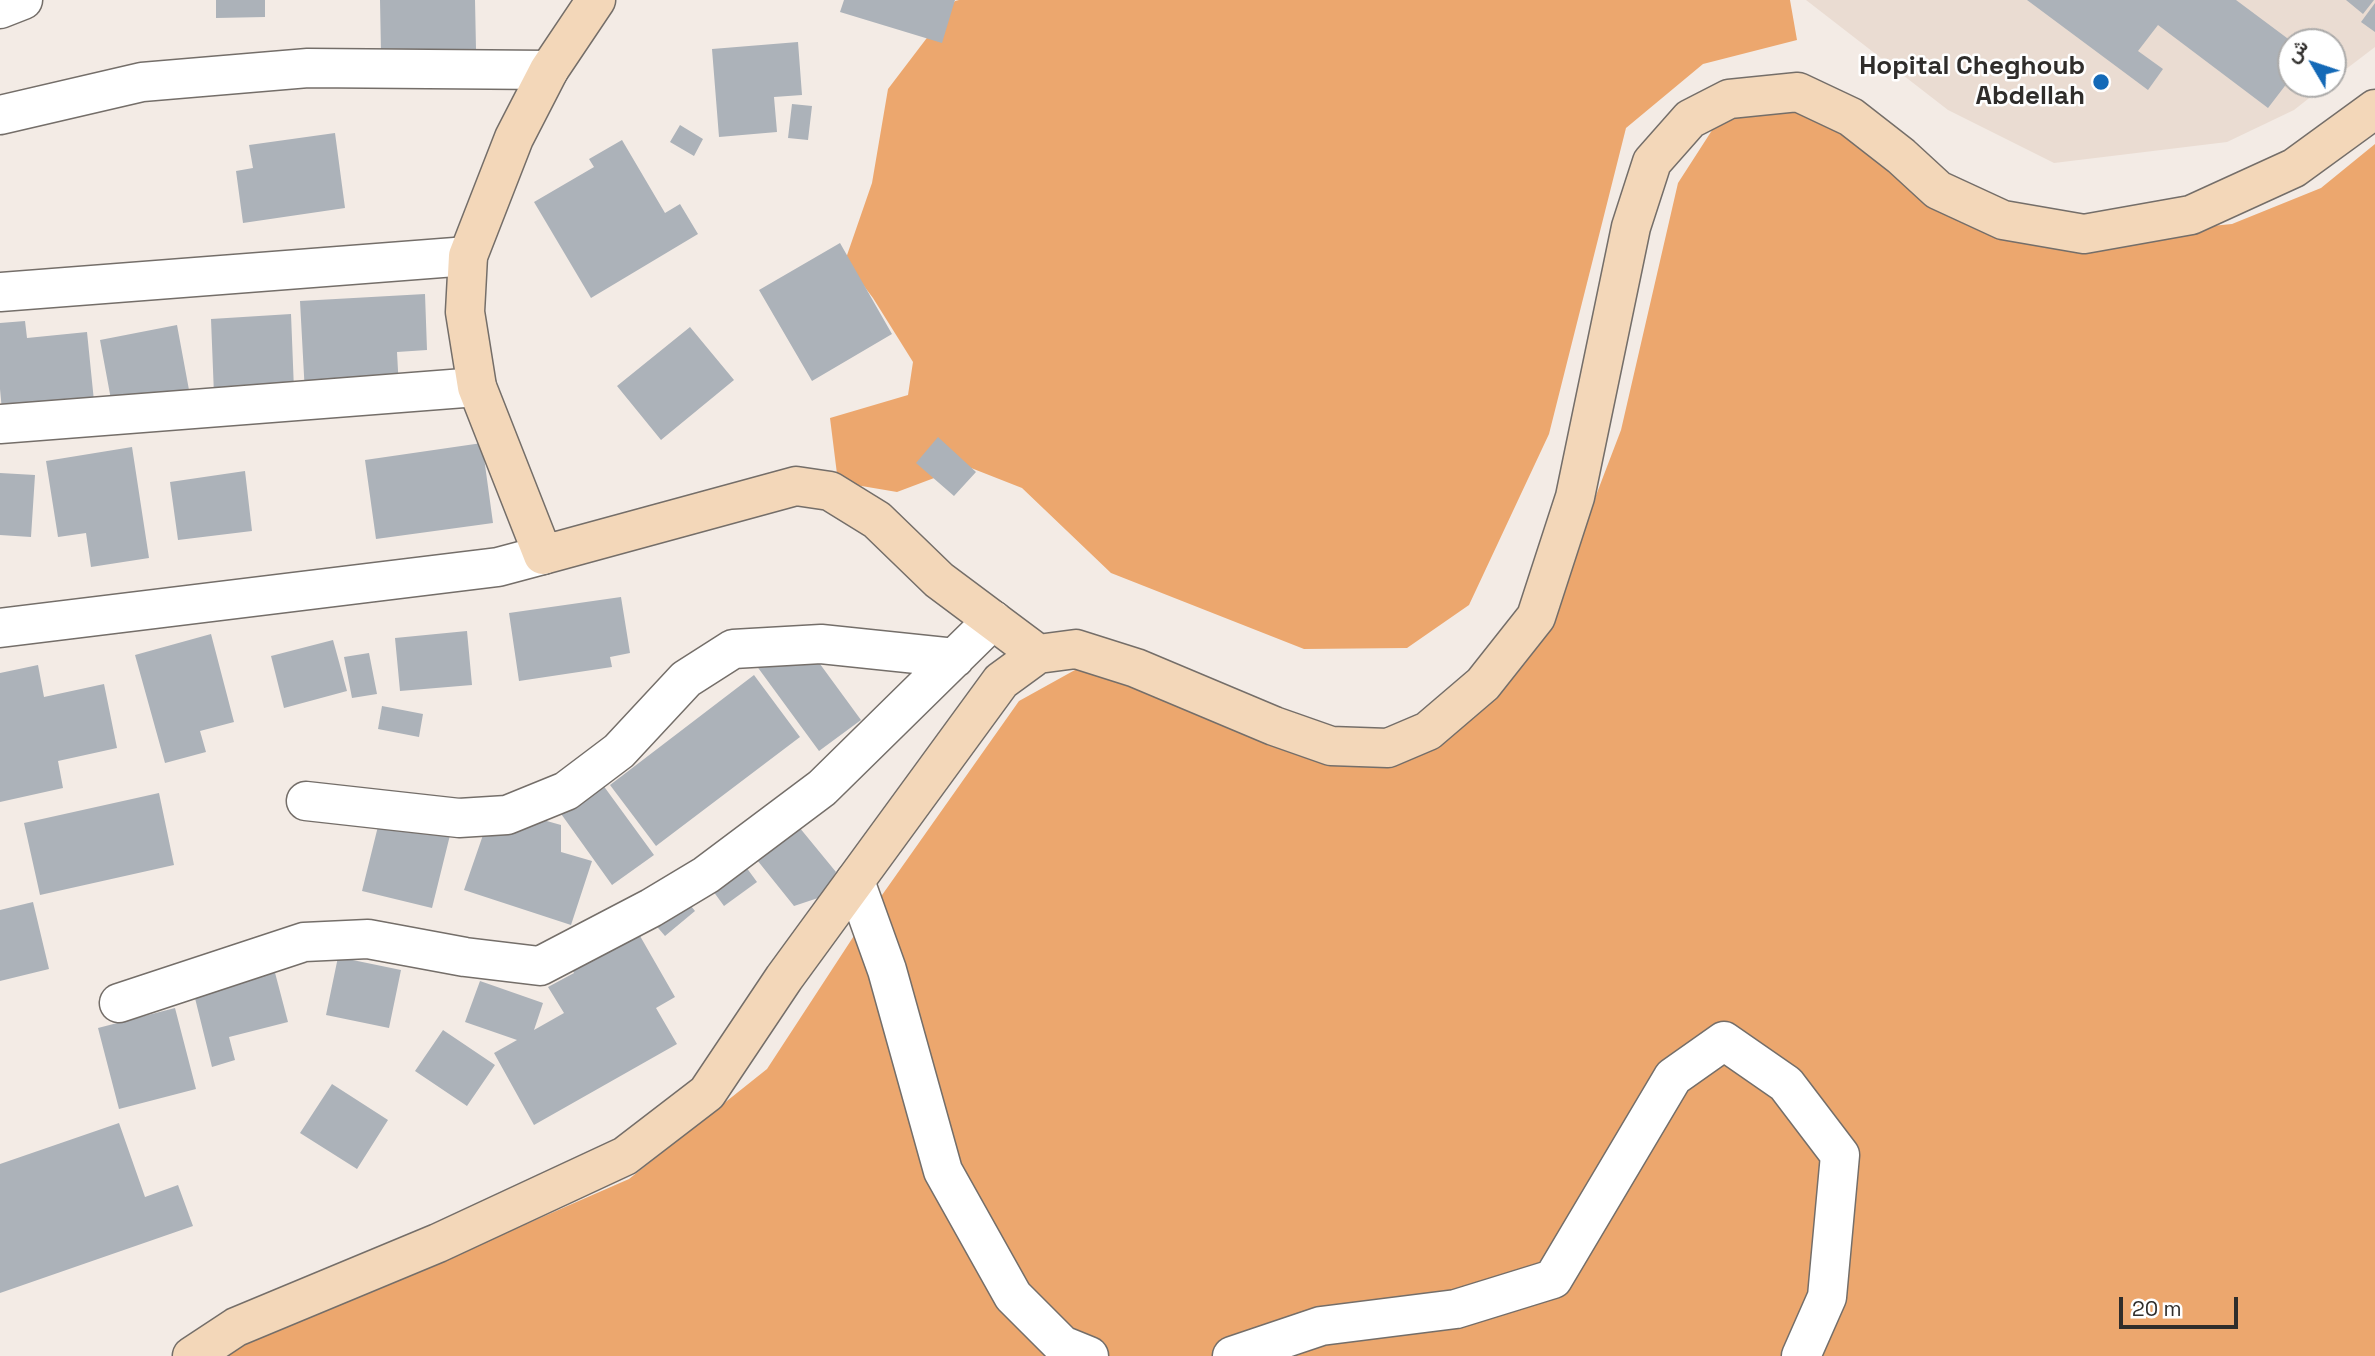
<!DOCTYPE html>
<html>
<head>
<meta charset="utf-8">
<style>
	body { margin:0 }
	#map { position:relative; width:2375px; height:1356px; overflow:hidden; background:#f3ebe5; font-family:"Space Grotesk",Vazirmatn,sans-serif }
	canvas { display:block }
	.north { position:absolute; left:2277px; top:28px; width:70px; height:70px; box-sizing:border-box; background:#fff; border:2px solid #acabaa; border-radius:50%; rotate:309deg; font-size:19px; font-weight:700; line-height:28px; text-align:center; color:#2f2d2b }
	.north::after { content:''; display:block; margin:auto; width:24px; height:32px; background:#1469b7; clip-path:polygon(50% 0,100% 100%,50% 72%,0 100%) }
	.scale { position:absolute; left:2119px; top:1297px; width:119px; height:32px; box-sizing:border-box; border:4px solid #2f2d2b; border-top:0; padding-left:9px; font-size:21px; line-height:24px; white-space:nowrap; color:#2f2d2b; -webkit-text-stroke:5px #fff; paint-order:stroke }
</style>
</head>
<body>
<div id="map">
<canvas width="2375" height="1356"></canvas>
<div class="north">ش</div>
<div class="scale">20 m</div>
</div>
<script>
const g = document.querySelector('canvas').getContext('2d');
g.lineJoin = 'round';
function fill(path, color) { g.fillStyle = color; g.fill(path, 'evenodd'); }
function trace(path, color, width, dash) { g.strokeStyle = color; g.lineWidth = width; g.lineCap = dash ? 'butt' : 'round'; g.setLineDash(dash || []); g.stroke(path); }
function label(font, color, halo, rows, align = 'center') {
  g.font = font + ' "Space Grotesk",sans-serif'; g.lineWidth = 5; g.setLineDash([]); g.textBaseline = 'middle'; g.strokeStyle = halo; g.fillStyle = color; for (const [text, x, y, turn = 0] of rows) {
    g.save(); g.translate(x, y); g.rotate((+turn || 0) * Math.PI / 180); g.textAlign = isNaN(turn) ? turn : align; if (halo) g.strokeText(text, 0, 0); g.fillText(text, 0, 0); g.restore();
  }
}
const built = new Path2D(`
	M1806,0H2375V47L2333,79V42H2291V84H2327L2294,110L2227,142L2054,163L1948,110Z`);
const forest = new Path2D(`
	M959,0H1790L1797,40L1703,64L1626,128L1549,434L1469,605L1407,648L1304,649L1111,573L1022,488L966,466L897,492L838,482L830,418L908,395L913,362L873,298L845,261L872,183L888,89L955,1Z
	M1818,101L1927,175L2079,239L2232,224L2321,188L2375,144V1356H215L380,1288L629,1179L767,1069L863,922L1019,701L1102,655L1381,742L1421,733L1566,574L1621,430L1678,183L1718,121Z`);
const building = new Path2D(`
	M216,0H265V17L216,18Z
	M380,0H475L476,49L381,52Z
	M844,0H955L942,43L840,12Z
	M2027,0H2236L2291,41V78L2268,108L2158,25L2138,51L2163,69L2148,90Z
	M2346,0H2374L2363,14Z
	M2375,3V32L2361,22Z
	M798,42L802,95L774,97L777,132L719,137L712,49Z
	M792,104L812,106L808,140L788,138Z
	M680,125L703,139L694,156L670,142Z
	M335,133L345,208L243,223L236,171L253,168L249,145Z
	M622,140L665,213L680,204L698,234L591,298L534,202L594,167L589,159Z
	M840,243L892,334L812,381L759,290Z
	M425,294L427,350L397,352L399,389L305,394L300,301Z
	M291,314L294,390L214,395L211,319Z
	M25,321L27,338L87,332L95,411L3,421L0,389V323Z
	M177,325L189,390L112,405L100,340Z
	M690,327L734,380L661,440L617,386Z
	M938,437L976,472L954,496L916,463Z
	M482,443L493,523L376,539L365,460Z
	M132,447L149,558L91,567L86,533L58,537L46,461Z
	M245,471L252,531L178,540L170,482Z
	M0,473L35,475L31,537L0,535Z
	M621,597L630,653L610,657L612,667L519,681L509,613Z
	M467,631L472,685L400,691L395,638Z
	M211,634L234,722L200,731L206,752L165,763L135,655Z
	M798,634L861,720L819,751L756,665Z
	M333,640L347,691L284,708L271,656Z
	M369,653L377,694L352,698L344,657Z
	M38,665L44,697L104,684L117,748L58,761L63,788L0,802V673Z
	M754,675L800,737L656,846L610,785Z
	M382,706L423,714L419,737L378,729Z
	M600,781L654,855L612,885L559,811Z
	M159,793L174,865L40,895L24,823Z
	M384,802L454,819L432,908L362,891Z
	M493,806L561,825V852L592,861L571,925L464,890Z
	M790,816L836,872L821,897L794,906L749,850Z
	M738,856L757,882L724,906L705,880Z
	M677,889L695,911L665,936L647,915Z
	M33,902L49,969L0,981V910Z
	M628,915L675,997L656,1008L677,1044L534,1125L494,1053L517,1040L465,1022L480,981L543,1003L534,1030L564,1013L548,987L574,973L563,952Z
	M338,957L401,970L389,1028L326,1015Z
	M273,965L288,1022L229,1037L235,1060L212,1067L192,986Z
	M175,1008L196,1089L119,1109L98,1028Z
	M443,1030L495,1065L467,1106L415,1071Z
	M332,1084L388,1120L357,1169L300,1133Z
	M119,1123L145,1197L178,1185L193,1226L0,1293V1164Z`);
const street = new Path2D(`
	M0,9L23,0
	M0,115L142,82L308,68L549,70
	M0,292L468,256
	M0,424L477,387
	M0,628L498,567L543,555
	M306,801L459,818L507,815L566,791L619,751L686,679L733,649L821,644L955,658
	M855,881L887,970L943,1171L1013,1296L1062,1345L1089,1356
	M119,1003L304,942L368,939L465,957L540,966L651,908L706,875L822,788L993,620
	M1232,1356L1321,1326L1456,1309L1553,1279L1673,1077L1724,1041L1786,1084L1840,1155L1827,1297L1801,1356`);
const secondary = new Path2D(`
	M596,0L549,70L514,138L468,256L465,312L477,387L543,555L796,486L830,491L877,520L939,580L1038,654
	M192,1356L236,1327L438,1243L625,1156L707,1093L784,978L1001,681L1038,654L1076,649L1136,668L1274,726L1331,746L1388,748L1428,731L1483,684L1536,617L1575,497L1631,227L1652,162L1690,119L1729,99L1798,92L1851,117L1901,156L1938,190L2003,220L2084,234L2191,215L2294,168L2375,109`);
const markers = [
	[2101,82,9,"#1469b7"]
];
const poiNames = [
	["Hopital Cheghoub",2085,67],
	["Abdellah",2085,97]
];
fill(built, '#eadcd2');
fill(forest, '#eca76e');
fill(building, '#acb2b9');
trace(street, '#746e69', 41);
trace(secondary, '#746e69', 41);
trace(street, '#fff', 38);
trace(secondary, '#f3d7b9', 38);
for (const [x, y, r, color] of markers) { const dot = new Path2D(); dot.arc(x, y, r, 0, 2 * Math.PI); g.fillStyle = color; g.fill(dot); trace(dot, '#fff', 2.5); }
label('bold 26px', '#2f2d2b', '#fff', poiNames, 'right');
</script>
</body>
</html>
